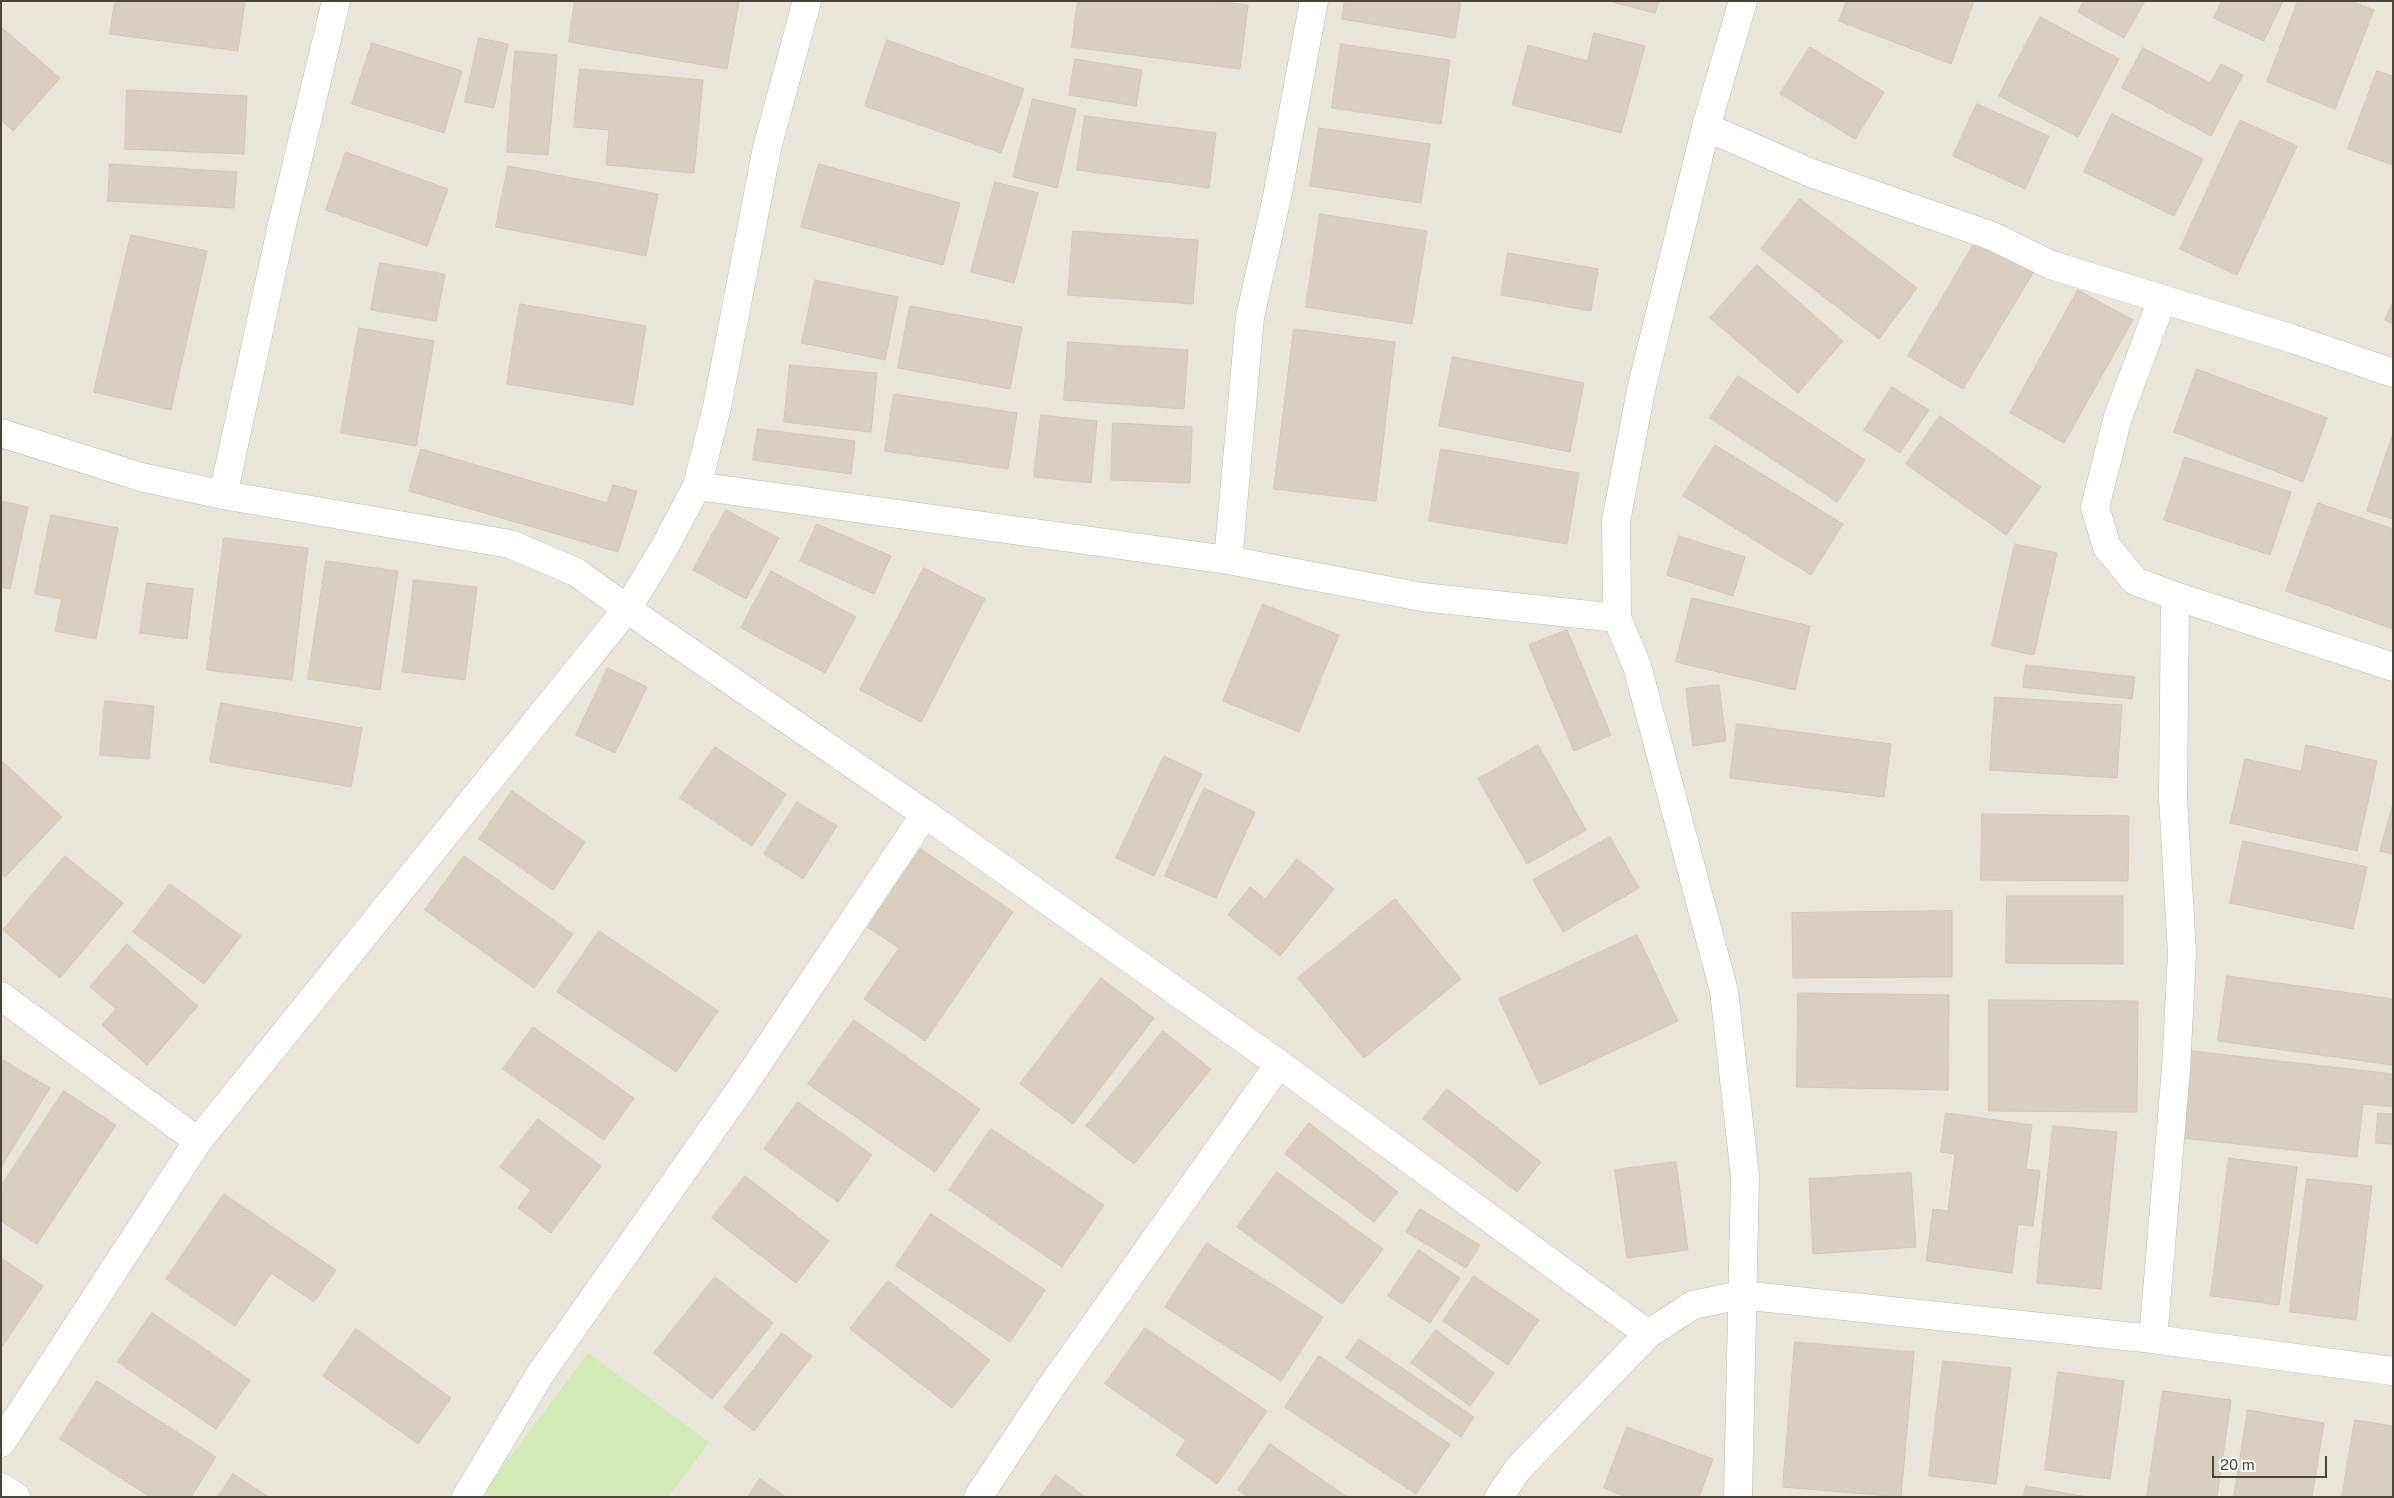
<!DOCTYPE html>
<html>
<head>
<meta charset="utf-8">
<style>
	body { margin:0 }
	#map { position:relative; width:2394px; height:1498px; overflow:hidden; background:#f6f3ec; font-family:"Public Sans",sans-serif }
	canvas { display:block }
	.frame { position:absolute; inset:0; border:2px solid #4b4439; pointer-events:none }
	.scale { position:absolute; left:2212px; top:1456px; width:115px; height:22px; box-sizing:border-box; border:2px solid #4b4439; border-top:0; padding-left:6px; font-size:15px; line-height:18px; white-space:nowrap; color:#4b4439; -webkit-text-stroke:4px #fff; paint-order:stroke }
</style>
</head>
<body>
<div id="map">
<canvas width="2394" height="1498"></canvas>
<div class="frame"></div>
<div class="scale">20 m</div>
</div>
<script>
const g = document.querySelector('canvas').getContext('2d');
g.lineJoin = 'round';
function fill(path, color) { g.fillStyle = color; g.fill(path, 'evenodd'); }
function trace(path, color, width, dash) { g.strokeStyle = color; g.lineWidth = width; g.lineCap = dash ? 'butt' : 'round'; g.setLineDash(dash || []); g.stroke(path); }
const residential = new Path2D(`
	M1,1H2393V1497H1Z`);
const green = new Path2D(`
	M588,1353L709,1442L668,1497H490L485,1491Z`);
const building = new Path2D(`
	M115,1H245L238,51L110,34Z
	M575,1H739L727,69L569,42Z
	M1078,1H1216L1248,5L1240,69L1072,47Z
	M1345,1H1461L1455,38L1342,19Z
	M1610,1H1659L1655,13Z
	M1847,1H1974L1951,64L1839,21Z
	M2084,1H2145L2124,38L2078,12Z
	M2222,1H2283L2264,41L2214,18Z
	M2298,1H2351L2374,10L2335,109L2267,82Z
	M2040,17L2119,59L2078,137L1999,96Z
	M1,27L60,78L13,131L1,120Z
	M1594,33L1645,46L1621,133L1512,105L1528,45L1587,61Z
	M479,38L508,44L494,108L465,102Z
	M887,40L1024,89L1001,153L865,106Z
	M372,43L462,71L444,133L352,104Z
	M1341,44L1450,60L1441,124L1332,108Z
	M1810,47L1884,92L1855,139L1780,94Z
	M2143,48L2210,83L2221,64L2243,75L2211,136L2122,88Z
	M515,51L557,55L548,155L507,152Z
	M1075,59L1142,70L1136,106L1069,95Z
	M580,69L703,80L694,173L606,165L609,130L574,127Z
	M2377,71L2393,76V165L2348,149Z
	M127,90L247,96L244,154L125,149Z
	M1033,99L1076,109L1057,188L1013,177Z
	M1977,104L2049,136L2025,189L1953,156Z
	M2112,114L2203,159L2174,216L2084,172Z
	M1085,116L1216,133L1209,188L1077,170Z
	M2240,120L2297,146L2237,275L2180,249Z
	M1319,128L1430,144L1421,203L1310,186Z
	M346,152L448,189L427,246L326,210Z
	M110,164L237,172L234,208L108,201Z
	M819,164L960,203L943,265L801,227Z
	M508,166L658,194L646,256L496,227Z
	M995,182L1038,193L1014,283L971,272Z
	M1800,199L1917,288L1879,339L1761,249Z
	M1320,214L1427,231L1412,324L1306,307Z
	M1073,231L1198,240L1193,304L1068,295Z
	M1980,234L2036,268L1963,389L1908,356Z
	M131,235L207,251L171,410L94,392Z
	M1508,253L1598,269L1591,311L1501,295Z
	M380,263L445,274L436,321L371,310Z
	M1757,265L1843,341L1798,393L1710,318Z
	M815,280L898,297L885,360L802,343Z
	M2078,290L2133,320L2064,443L2010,413Z
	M2393,302V324L2385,320Z
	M520,304L646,326L633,405L507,384Z
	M910,306L1022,327L1010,389L898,368Z
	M359,328L434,341L416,446L341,433Z
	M1294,329L1395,342L1376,501L1274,489Z
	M1068,342L1188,350L1184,409L1064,400Z
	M1453,357L1584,383L1570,452L1439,426Z
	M790,365L877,373L871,432L784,422Z
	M2197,369L2327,418L2303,482L2174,432Z
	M1738,376L1865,460L1837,502L1710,418Z
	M1892,387L1929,410L1900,453L1864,430Z
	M894,394L1017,413L1008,469L885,451Z
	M1041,415L1097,421L1091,483L1034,477Z
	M1940,416L2041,487L2006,535L1906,464Z
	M1113,423L1192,427L1190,483L1111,480Z
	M758,429L855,441L851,474L753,460Z
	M2393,434V519L2367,511Z
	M1715,445L1843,524L1811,575L1683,496Z
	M421,449L607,503L613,485L637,491L618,552L409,491Z
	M1441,449L1579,473L1567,544L1429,521Z
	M2185,457L2291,492L2270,555L2164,520Z
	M1,501L28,507L10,589L1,587Z
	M2318,503L2393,529V629L2286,591Z
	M726,510L779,538L746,599L693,570Z
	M51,515L118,528L96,639L55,631L62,599L35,594Z
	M817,524L891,556L874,594L800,561Z
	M1679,536L1745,557L1733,596L1667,575Z
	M224,538L308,548L292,680L207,670Z
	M2015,544L2057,553L2034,655L1992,646Z
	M326,561L398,571L380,690L308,679Z
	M924,568L985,599L921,722L860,690Z
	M771,571L856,617L825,673L741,628Z
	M414,580L477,587L465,680L403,672Z
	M147,583L193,589L187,639L140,633Z
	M1692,598L1810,626L1795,690L1676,662Z
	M1263,604L1339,635L1299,732L1223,701Z
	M1567,630L1611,735L1574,751L1529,645Z
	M2026,665L2135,677L2132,699L2023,687Z
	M608,668L647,687L615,753L576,735Z
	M1719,685L1726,741L1693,746L1686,689Z
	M1995,697L2122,705L2117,778L1990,770Z
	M105,701L154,706L149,759L100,755Z
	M221,703L362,728L351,787L210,762Z
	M1737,724L1891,744L1884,797L1730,778Z
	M1538,745L1586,830L1527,864L1478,779Z
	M2306,745L2377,761L2357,851L2230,823L2245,759L2301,771Z
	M715,747L786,794L752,846L680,798Z
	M1164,756L1202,774L1154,876L1116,858Z
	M1,760L62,817L5,877L1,873Z
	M1204,788L1255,812L1216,898L1165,876Z
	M512,791L585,842L553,890L479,839Z
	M797,802L837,826L803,879L764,854Z
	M2393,804V854L2380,851Z
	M1982,814L2129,816L2128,881L1981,880Z
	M1610,837L1639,888L1563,932L1533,880Z
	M2243,841L2367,867L2353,929L2230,903Z
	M921,849L1013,912L925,1041L864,999L899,948L867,927Z
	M65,856L123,903L60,978L3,930Z
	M464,856L573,934L534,988L425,910Z
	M1297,859L1334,889L1280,956L1228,915L1250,887L1265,899Z
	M170,884L241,936L204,984L133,932Z
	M2007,896H2123V964L2006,963Z
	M1395,899L1461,979L1364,1058L1298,978Z
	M1952,911V977L1793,978L1792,913Z
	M599,931L718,1011L676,1072L557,992Z
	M1637,935L1678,1021L1540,1085L1499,999Z
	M127,944L198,1006L147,1065L102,1025L116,1009L90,987Z
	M2227,976L2393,999V1065L2218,1041Z
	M1101,978L1154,1018L1073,1124L1020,1084Z
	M1798,993L1949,995L1948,1090L1797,1087Z
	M1989,1000L2138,1001L2137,1112L1989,1111Z
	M854,1020L980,1109L935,1172L808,1084Z
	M533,1027L634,1098L604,1140L503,1069Z
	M1163,1031L1211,1069L1134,1164L1086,1126Z
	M2192,1051L2393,1074V1107L2363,1104L2357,1157L2182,1138Z
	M1,1059L50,1088L1,1167Z
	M1447,1089L1541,1162L1517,1192L1423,1119Z
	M64,1091L116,1125L37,1244L1,1221V1186Z
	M798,1102L872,1155L838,1202L764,1149Z
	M1946,1113L2032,1125L2026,1169L2040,1171L2033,1226L2018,1224L2012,1273L1926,1261L1933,1209L1948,1211L1955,1154L1941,1152Z
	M2378,1113L2393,1114V1144L2376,1143Z
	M538,1119L601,1166L551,1233L518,1208L531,1190L500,1167Z
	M1309,1123L1398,1192L1374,1222L1285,1154Z
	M2053,1126L2117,1132L2101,1289L2037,1283Z
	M991,1129L1104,1205L1062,1267L949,1190Z
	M2229,1158L2297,1167L2279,1305L2211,1296Z
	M1676,1162L1688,1250L1627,1258L1615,1170Z
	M1277,1172L1383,1249L1342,1304L1237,1227Z
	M1911,1173L1916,1247L1813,1254L1809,1179Z
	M745,1176L829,1241L796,1283L712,1218Z
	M2307,1179L2372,1186L2356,1320L2290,1312Z
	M224,1194L336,1270L314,1302L271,1273L235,1326L166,1279Z
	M1420,1209L1480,1245L1466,1268L1406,1232Z
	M931,1214L1045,1290L1010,1342L896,1266Z
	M1207,1243L1323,1317L1281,1381L1165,1307Z
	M1419,1250L1460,1278L1430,1323L1388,1296Z
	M1,1258L43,1286L1,1348Z
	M1474,1276L1539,1320L1508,1365L1443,1321Z
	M715,1277L773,1323L712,1399L654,1353Z
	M888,1281L990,1360L952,1408L850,1329Z
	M152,1313L250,1380L216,1429L118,1362Z
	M1145,1328L1267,1411L1217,1484L1176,1455L1186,1440L1105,1384Z
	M356,1329L451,1398L418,1444L323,1376Z
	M1436,1330L1494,1373L1470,1406L1411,1363Z
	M782,1333L812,1356L754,1431L724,1408Z
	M1359,1339L1474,1417L1461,1437L1346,1358Z
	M1795,1342L1914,1352L1901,1497L1783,1487Z
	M1319,1356L1450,1444L1416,1494L1285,1407Z
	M1943,1361L2011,1368L1996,1484L1929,1476Z
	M2058,1372L2124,1381L2110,1479L2045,1470Z
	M97,1381L216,1457L191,1497H150L60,1439Z
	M2163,1391L2231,1400L2217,1497H2147Z
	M2248,1410L2324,1423L2312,1497H2234Z
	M2355,1420L2393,1426V1497H2342Z
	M1627,1427L1713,1459L1699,1497H1626L1604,1488Z
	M1270,1444L1347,1497H1248L1238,1490Z
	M233,1474L269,1497H218Z
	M1056,1475L1085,1497H1040Z
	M760,1479L786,1497H748Z
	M2026,1486L2087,1497H2024Z`);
const street = new Path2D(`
	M1706,127L1811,173L1992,236L2051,265L2293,339L2393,373
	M2162,300L2118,417L2095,507L2107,547L2135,581L2175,596
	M1,433L141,477L223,495L282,225L336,1
	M697,486L1228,560L1422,597L1617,618
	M223,495L510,544L576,572L627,609L663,550L697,486L717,407L767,148L807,1
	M1228,560L1250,317L1277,197L1314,1
	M925,814L1279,1064L1648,1334L1693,1305L1741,1295L2153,1339L2393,1371
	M1,996L198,1141
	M2153,1339L2176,1069L2182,953L2173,798L2175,596L2393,667
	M1,1443L198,1141L627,609L925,814L742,1087L541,1373L466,1497
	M1,1487L16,1497
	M978,1497L1051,1387L1279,1064
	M1499,1497L1518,1469L1648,1334
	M1738,1497L1745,1176L1724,991L1637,666L1617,618L1616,521L1641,390L1706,127L1743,1`);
fill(residential, '#eae5da');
fill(green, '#d2eab5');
fill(building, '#d8cfc1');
trace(building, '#d3c7b4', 1);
trace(street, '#c2bbae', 29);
trace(street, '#fff', 28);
</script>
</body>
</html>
